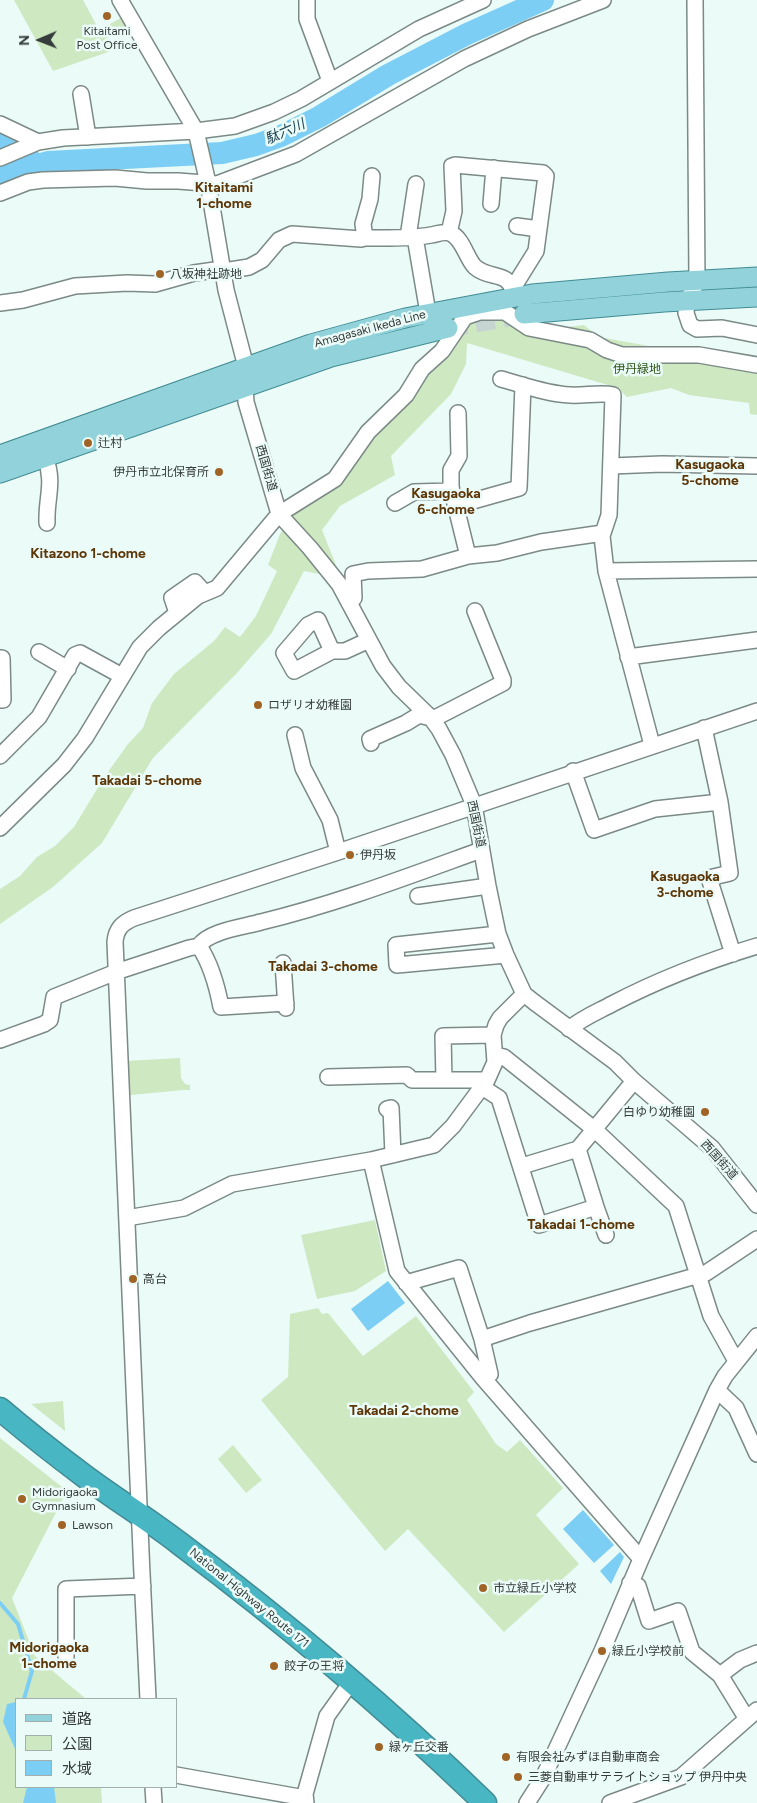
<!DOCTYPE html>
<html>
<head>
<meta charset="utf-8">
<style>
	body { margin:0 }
	#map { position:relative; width:757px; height:1803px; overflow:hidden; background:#ebfbf8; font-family:Figtree,"Noto Sans JP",sans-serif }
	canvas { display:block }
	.legend { position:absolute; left:15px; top:1698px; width:162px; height:90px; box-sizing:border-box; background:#ebfbf8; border:1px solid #a3afac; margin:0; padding:6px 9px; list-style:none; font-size:15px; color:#363c3b }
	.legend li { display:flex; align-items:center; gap:10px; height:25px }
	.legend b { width:25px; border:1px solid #a3afac }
	.north { position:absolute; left:15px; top:15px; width:50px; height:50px; -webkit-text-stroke:4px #ebfbf8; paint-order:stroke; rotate:269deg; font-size:14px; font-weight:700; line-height:20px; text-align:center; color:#363c3b }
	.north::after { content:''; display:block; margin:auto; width:18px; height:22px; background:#363c3b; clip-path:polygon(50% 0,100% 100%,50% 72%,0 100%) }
</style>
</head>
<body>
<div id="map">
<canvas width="757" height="1803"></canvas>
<ul class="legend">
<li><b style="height:6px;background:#92d3db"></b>道路</li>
<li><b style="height:14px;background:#cee8c2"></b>公園</li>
<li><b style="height:14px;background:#7dcef4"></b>水域</li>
</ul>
<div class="north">N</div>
</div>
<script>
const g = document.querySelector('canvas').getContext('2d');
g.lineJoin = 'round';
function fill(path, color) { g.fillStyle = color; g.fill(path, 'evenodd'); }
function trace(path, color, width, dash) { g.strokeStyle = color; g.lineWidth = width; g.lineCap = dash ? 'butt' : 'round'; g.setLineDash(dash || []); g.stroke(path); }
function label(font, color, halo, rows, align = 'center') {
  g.font = font + ' Figtree,"Noto Sans JP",sans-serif'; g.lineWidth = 5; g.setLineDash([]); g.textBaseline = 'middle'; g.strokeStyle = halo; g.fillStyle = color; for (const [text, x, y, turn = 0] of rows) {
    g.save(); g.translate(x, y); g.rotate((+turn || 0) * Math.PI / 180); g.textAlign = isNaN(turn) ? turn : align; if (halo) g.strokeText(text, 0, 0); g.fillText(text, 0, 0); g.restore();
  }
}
const green = new Path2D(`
	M14,0H83L99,30L121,18L127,28L105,39L111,51L53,71Z
	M522,303L527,332L584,325L599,337L649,346L747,355L757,358V415L750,414L749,403L689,395L671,388L627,397L618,388L467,343L466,364L451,394L391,456L395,475L340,506L322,530L338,570L319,574L304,571L271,634L236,674L153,758L102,843L53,887L0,924V889L20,876L37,857L55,846L74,827L105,776L128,744L143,728L152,703L174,674L214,641L225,627L240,637L256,616L277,571L268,565L280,534L293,512L351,460L450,338L446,318Z
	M180,1058L181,1078L185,1084L190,1085V1090H183L131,1095L126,1091L125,1061Z
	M375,1220L386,1271L355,1291L317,1299L301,1235Z
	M318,1308L322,1314L328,1313L363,1356L416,1316L474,1392L467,1400L496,1444L507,1452L520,1440L563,1488L536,1515L579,1564L504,1632L408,1529L385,1551L261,1400L288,1377L290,1314Z
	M63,1401L65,1431L31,1404Z
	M0,1438L67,1491L12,1598L35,1656L86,1699H16V1787H101L102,1803H0Z
	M233,1445L262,1480L246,1493L218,1459Z`);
const water = new Path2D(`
	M388,1281L405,1303L368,1331L351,1309Z
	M583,1510L614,1545L594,1563L563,1529Z
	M620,1552L624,1557L611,1584L600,1571Z
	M16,1702V1751L3,1722L7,1704Z
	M27,1787H54L56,1803H23Z`);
const stream = new Path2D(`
	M0,1603L18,1624L32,1671L24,1699`);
const river = new Path2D(`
	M0,135L35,164
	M0,175L48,162L222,153L256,145L281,136L319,117L388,75L467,34L543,0`);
const majorTunnel = new Path2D(`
	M448,328L520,315`);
const minor = new Path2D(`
	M120,0L196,131L208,183L226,290L246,367L245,387L246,402L279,514L310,548L339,584L383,666L399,687L431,718L439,729L453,755L474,805L488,886L498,934L506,955L524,994L534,1002L615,1062L634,1081L712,1148L757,1205
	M307,0V19L330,81
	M695,0L697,282L687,301L686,313L690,325L697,329L722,328L757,335
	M81,94L88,137
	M0,124L38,142
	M0,158L38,142L63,138L196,131L235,126L274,112L301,99L419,29L483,0
	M0,193L28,182L43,180L115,178L147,181H178L217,184L296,154L464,59L528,29L603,0
	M491,204L494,168
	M517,226L539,229
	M449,233L454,211L452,166L455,165L543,173L546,176L536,251L513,288
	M408,237L416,184
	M415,237L428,313
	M365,238L363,224L370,199L372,176
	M0,303L23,300L75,286L127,283L155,284L194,273L215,270L224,271L249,267L262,260L279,240L292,234L361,239L365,238C387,238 409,239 431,235C437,234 444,231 450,233C463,238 466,258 475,267C491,281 511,269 514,297
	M501,379C523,385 547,394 570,395C583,396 602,392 613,395L609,515L602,536L606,571L652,745
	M458,413L459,456L451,470V487L468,556
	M45,457C55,483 46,497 47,523
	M611,466L662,464L757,466
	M395,503L414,492L452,491
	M455,506L519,488L523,385
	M606,571L757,569
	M349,603L354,598L353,574L368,571L422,569L468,556L497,553L541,542L603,533
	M177,613L172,598L195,582L205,593
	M332,651L318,620L308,625L284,653L294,671L332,651H345L369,640
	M39,652L68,669
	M628,657L757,640
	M0,658H2L3,700H0
	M704,728L720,802L730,873L709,878L733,954
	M295,735L303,768L330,820L338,852
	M371,743L370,739L406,723L419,715L431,718L437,717L503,683V680L475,611
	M0,756L39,717L75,655L80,653L122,676
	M573,771L594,830L655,809L720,802
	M0,828L64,765L85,738L140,647L159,628L198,596L217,588L279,514L335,479L368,432L406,395L422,369L442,351L465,317L480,312H505L529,328L590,340L607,350L622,355H699L757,365
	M418,896L488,886
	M498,934L396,945L397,965L506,955
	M199,946C208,931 244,927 261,922C336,904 409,876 481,850
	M283,963L286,1008
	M569,1029C582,1018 597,1012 612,1004C658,980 707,961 757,946
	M0,1040L44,1024L50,1020L54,997L116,972L189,948L199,946C211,964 217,986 221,1007L286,1003
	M495,1055L504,1057L594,1129L676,1206L711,1316L736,1361
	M328,1077L407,1075L412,1080H487
	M444,1080L443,1036L493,1035
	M482,1087L499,1098L539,1225L596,1207
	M387,1109L391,1108L393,1155
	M578,1149L596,1207L606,1235
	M371,1160L397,1271L483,1378L641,1559
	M522,1166L578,1149L634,1081
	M127,1218L184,1208L232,1184L371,1160L434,1145L453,1126L487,1080L495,1062L493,1035L496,1025L500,1018L524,994
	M406,1283L459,1268L482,1339L490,1374L483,1378
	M482,1339L530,1323L706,1273L757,1239
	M717,1390L736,1408L757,1454
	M630,1583L638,1586L649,1621L678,1611L692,1652L720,1675L747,1719
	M66,1657V1589L143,1586
	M720,1675L740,1660L757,1653
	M148,1699C135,1447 128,1195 115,942C116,929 122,923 134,918L338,852L757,711
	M176,1775L305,1798
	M153,1787L154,1803
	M306,1803L305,1794L327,1716L352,1681
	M527,1803L543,1778L602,1651L641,1559L717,1390L725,1376L757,1336
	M610,1803L681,1777L757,1710`);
const major = new Path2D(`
	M524,314L664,302L757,297
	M0,455L311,344L405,318L532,294L668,282L757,277
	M0,473L331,357L448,328`);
const highway = new Path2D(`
	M0,1409C27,1432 55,1454 83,1475C115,1499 148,1519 179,1543C286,1623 389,1710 485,1803`);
const markers = [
	[107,16,5,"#a06526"],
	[160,274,5,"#a06526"],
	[88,443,5,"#a06526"],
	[219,472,5,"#a06526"],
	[258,705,5,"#a06526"],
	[350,855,5,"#a06526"],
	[705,1112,5,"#a06526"],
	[133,1279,5,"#a06526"],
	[22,1499,5,"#a06526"],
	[62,1525,5,"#a06526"],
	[483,1588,5,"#a06526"],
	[602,1651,5,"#a06526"],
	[274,1666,5,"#a06526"],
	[379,1747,5,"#a06526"],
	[506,1757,5,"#a06526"],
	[518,1777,5,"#a06526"]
];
const poiNames = [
	["Kitaitami",107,31,"center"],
	["Post Office",107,45,"center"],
	["八坂神社跡地",170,274],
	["辻村",98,443],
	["伊丹市立北保育所",209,472,"right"],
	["ロザリオ幼稚園",268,705],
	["伊丹坂",360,855],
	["白ゆり幼稚園",695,1112,"right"],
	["高台",143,1279],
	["Midorigaoka",32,1492],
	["Gymnasium",32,1506],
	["Lawson",72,1525],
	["市立緑丘小学校",493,1588],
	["緑丘小学校前",612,1651],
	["餃子の王将",284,1666],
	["緑ヶ丘交番",389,1747],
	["有限会社みずほ自動車商会",516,1757],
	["三菱自動車サテライトショップ 伊丹中央",528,1777]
];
const streetNames = [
	["Amagasaki Ikeda Line",370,329,-15],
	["西国街道",266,468,74],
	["西国街道",476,824,78],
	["西国街道",719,1160,48],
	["National Highway Route 171",249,1598,39]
];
const parkNames = [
	["伊丹緑地",637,369]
];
const waterNames = [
	["駄六川",285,132,-24]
];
const neighbourhoodNames = [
	["Kitaitami",224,188],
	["1-chome",224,204],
	["Kasugaoka",710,465],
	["5-chome",710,481],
	["Kasugaoka",446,494],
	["6-chome",446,510],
	["Kitazono 1-chome",88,554],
	["Takadai 5-chome",147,781],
	["Kasugaoka",685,877],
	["3-chome",685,893],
	["Takadai 3-chome",323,967],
	["Takadai 1-chome",581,1225],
	["Takadai 2-chome",404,1411],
	["Midorigaoka",49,1648],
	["1-chome",49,1664]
];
fill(green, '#cee8c2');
fill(water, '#7dcef4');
trace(stream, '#7dcef4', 4);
trace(river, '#7dcef4', 22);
trace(majorTunnel, '#c7d5d2', 19, [19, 9]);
trace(minor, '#7b8a87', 18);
trace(major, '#428b93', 21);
trace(highway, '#428b93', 25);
trace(minor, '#fff', 15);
trace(major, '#92d3db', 19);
trace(highway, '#49b6c3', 22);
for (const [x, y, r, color] of markers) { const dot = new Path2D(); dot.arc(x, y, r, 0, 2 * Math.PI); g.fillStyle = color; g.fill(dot); trace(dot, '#ebfbf8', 2); }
label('12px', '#363c3b', '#ebfbf8', poiNames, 'left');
label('12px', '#363c3b', '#ebfbf8', streetNames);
label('12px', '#2f5416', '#ebfbf8', parkNames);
label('italic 14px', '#1f4454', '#ebfbf8', waterNames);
label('bold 14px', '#5e3708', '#ebfbf8', neighbourhoodNames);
</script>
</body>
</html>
